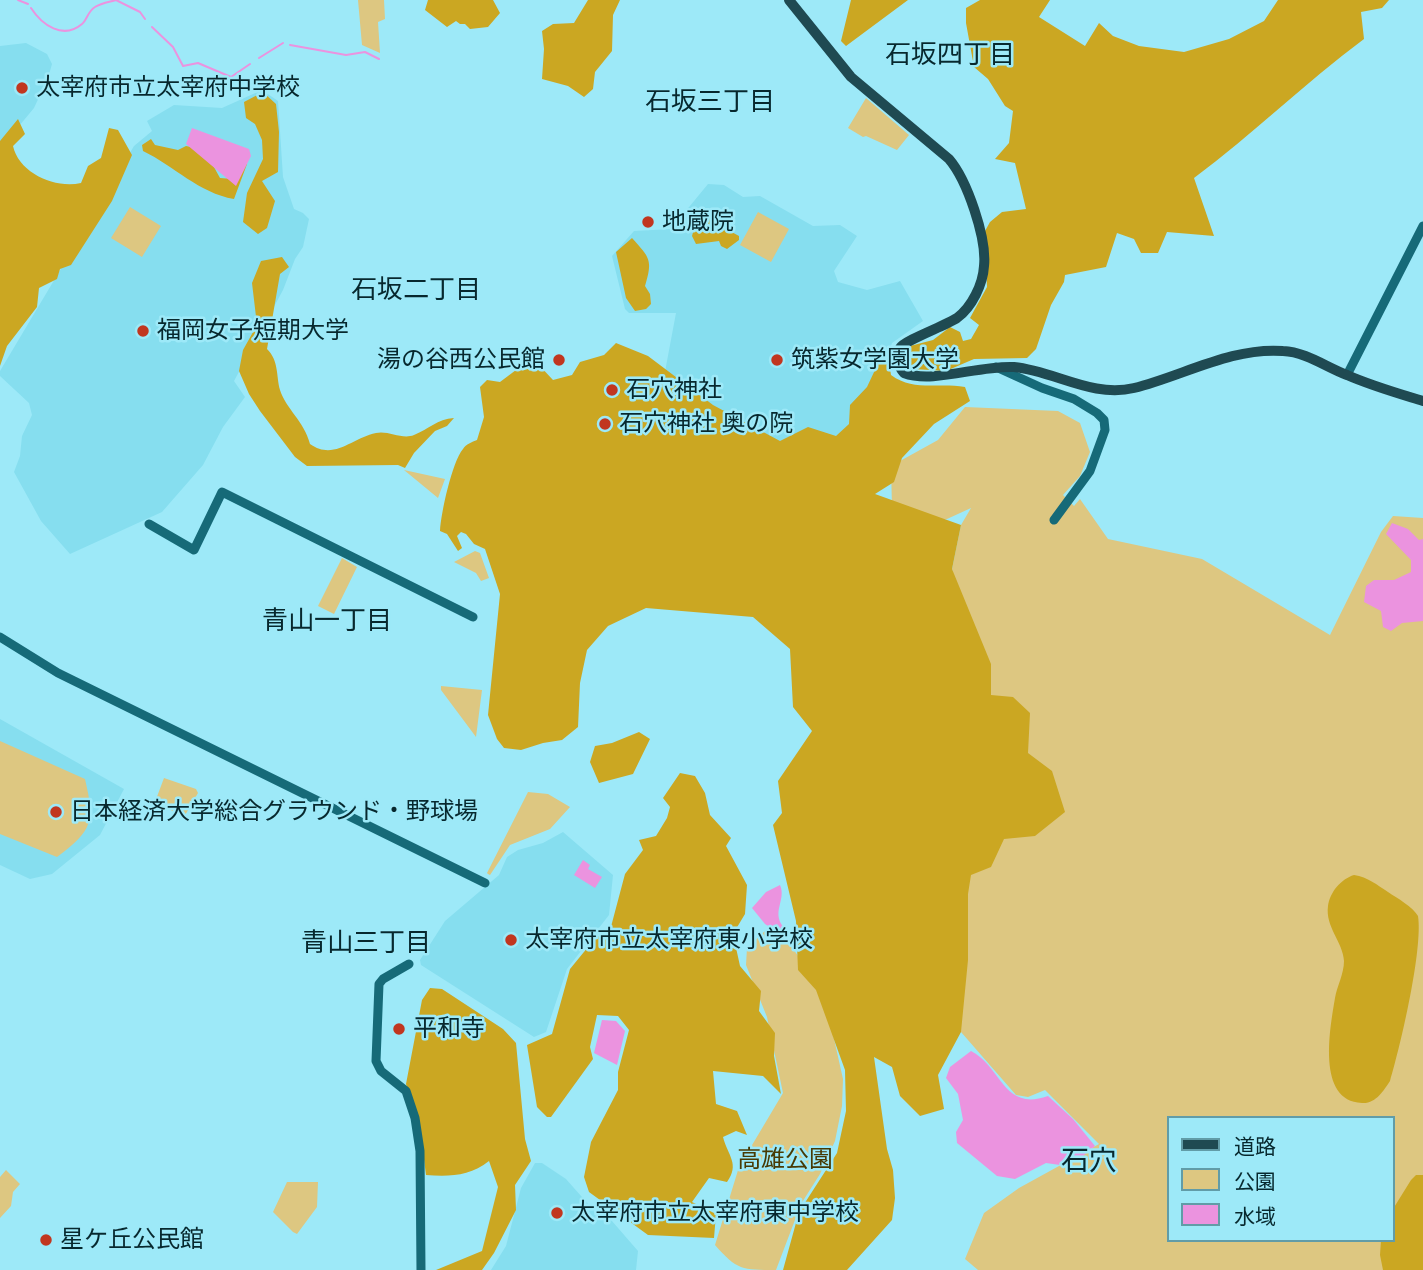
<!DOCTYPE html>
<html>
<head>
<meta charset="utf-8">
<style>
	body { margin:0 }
	#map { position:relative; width:1423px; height:1270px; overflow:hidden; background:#9de9f8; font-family:"Open Sans","Noto Sans JP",sans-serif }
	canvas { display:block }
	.legend { position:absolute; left:1167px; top:1116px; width:228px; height:126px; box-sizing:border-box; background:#9de9f8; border:2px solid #619ca7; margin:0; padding:9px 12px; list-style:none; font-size:21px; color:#07282e }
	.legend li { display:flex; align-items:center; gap:14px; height:35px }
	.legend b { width:35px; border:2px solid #619ca7 }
</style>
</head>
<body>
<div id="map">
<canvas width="1423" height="1270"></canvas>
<ul class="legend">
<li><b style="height:9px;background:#1f4a52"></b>道路</li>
<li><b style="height:19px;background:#ddc781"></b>公園</li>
<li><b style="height:19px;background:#eb93df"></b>水域</li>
</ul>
</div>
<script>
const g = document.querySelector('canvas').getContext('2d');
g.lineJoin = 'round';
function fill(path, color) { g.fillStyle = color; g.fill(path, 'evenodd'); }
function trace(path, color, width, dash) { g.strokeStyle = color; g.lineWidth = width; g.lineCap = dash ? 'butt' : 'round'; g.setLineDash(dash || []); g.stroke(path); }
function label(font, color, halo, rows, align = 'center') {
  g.font = font + ' "Open Sans","Noto Sans JP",sans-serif'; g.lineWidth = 5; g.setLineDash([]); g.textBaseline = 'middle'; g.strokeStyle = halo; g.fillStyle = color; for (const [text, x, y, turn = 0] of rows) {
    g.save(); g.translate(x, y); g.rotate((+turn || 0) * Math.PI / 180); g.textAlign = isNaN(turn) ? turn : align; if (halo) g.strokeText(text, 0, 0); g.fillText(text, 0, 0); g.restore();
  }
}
const built = new Path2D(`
	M26,43L47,54L52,64L48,78L34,108L0,149V46Z
	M262,90L278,101L283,177L294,209L303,213L309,219L303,247L295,259L283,290L234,381L245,397L223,427L203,465L162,512L70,554L41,521L14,472L20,456L22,436L32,415L29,403L0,376V371L134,146L152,131L147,121L174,105L222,108Z
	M708,184L724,185L743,197L760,196L813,226L840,225L857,236L834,271L838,282L867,290L900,281L923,321L892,343L862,435L796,557L664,377L676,313H629L625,309L612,256L634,231L671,229Z
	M0,719L124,789L100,835L52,874L30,879L0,865Z
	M563,832L613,875L609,915L567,969L546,1032L534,1037L421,965L420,960L445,921L499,875L507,857L518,850L543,843Z
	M535,1163H542L566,1179L589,1205L612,1221L638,1251L636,1270H491L506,1246L521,1188Z`);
const green = new Path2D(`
	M358,0H384L385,19L378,22L380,53L362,45Z
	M866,98L909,135L897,150L866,136L863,137L848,128Z
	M130,207L161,226L142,257L111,238Z
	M758,212L789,229L771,262L740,245Z
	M965,407L1058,411L1080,423L1090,452L1080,476L1063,495L1074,506L1080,499L1108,539L1202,559L1330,635L1381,532L1393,516L1423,518V1270H978L965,1259L984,1213L1019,1188L1099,1144L1045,1090L1028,1097L1016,1095L961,1032L957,875L982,692L952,569L961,525L971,508L947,519L931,522L892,508L891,466L938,440ZM1169,1118H1393V1240H1169Z
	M404,470L445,479L438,498Z
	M475,551L480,553L489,578L481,581L476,573L454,562Z
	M342,558L357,567L334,614L318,606Z
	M441,686L482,690L476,737L441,690Z
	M0,741L85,779C95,822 93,830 57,857L0,834Z
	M164,778L196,789L198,793L184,817L155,802Z
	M528,792L548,794L570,807L550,829L510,845L490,875L488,874L487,873Z
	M767,929L785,938L823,990L843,1079L842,1106L835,1141L820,1174L801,1204L776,1270C742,1270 737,1270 715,1245L739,1167L783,1093L767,1017L746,965L747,948Z
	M6,1170L20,1184L13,1192L11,1206L0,1218V1177Z
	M287,1182H318L317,1207L297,1234L293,1232L273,1212Z`);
const forest = new Path2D(`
	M428,0H493L500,13L488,27L470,29L465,24H460L456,21L447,27L425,10Z
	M588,0H620L613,15L612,51L595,72L593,89L584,97L568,86L542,79L544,49L542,31L553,24L574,23Z
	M851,0H908L846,46L841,41Z
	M980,0H1050L1039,17L1085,46L1099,23L1113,36L1139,46L1184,52L1229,39L1264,21L1278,0H1389L1382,8L1361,12L1364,39C1305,83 1253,134 1194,178L1214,236L1167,232L1158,253H1141L1134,239L1117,233L1106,267L1065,275L1064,282L1051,305L1036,349L1027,358L974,359L946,371L913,369L908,359L910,346L933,340L950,327L960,332L963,341L971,339L979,325L970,318L987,287L985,231L990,222L1002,212L1026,209L1015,163L995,159L1009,143L1013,111L1005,106L988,79L974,67L966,23V8Z
	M263,92L276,104L279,132L278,172L262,181L275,201L267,228L258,234L243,222L247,193L263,159L262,140L255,124L246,118L244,102Z
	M18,119L25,134L13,146C19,173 55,189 81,183L88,166L101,158L109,128L118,130L132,155L112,201L71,265L60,269L57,279L39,288L37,307L7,346L0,366V141Z
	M151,139L155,145L178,150L186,146L196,148L209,158L220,178L233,179L242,151L247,164L234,199C199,193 174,166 143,151L142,145Z
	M701,213L723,218L728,230L739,236V240L727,249L721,246L719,241L696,244L692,236L697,218Z
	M632,238C650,258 653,260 645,286L650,294L651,304L646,309L635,311L626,298L616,252Z
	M282,257L289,267L280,274L267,349C279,361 276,375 280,390C286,409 304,421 310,444C334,461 352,438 376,433C388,430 402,440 414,435C429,429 437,419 454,418L447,426L435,431L414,453L405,468L398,465L307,466L295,457L260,411L249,394L239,371L243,350L257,325L252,283L261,261Z
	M616,343L648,356L713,405L780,441L808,427L836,436L849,424L850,405L867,387L883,353L888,355L891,375C914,392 938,382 965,387L970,401L934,424L902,458L894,482L875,494L961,525L952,569L991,664V695L1013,697L1030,713L1028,753L1052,771L1065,812L1035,836L1004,839L991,867L971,875L968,894V960L961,1032L938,1075L944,1109L920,1116L900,1096L892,1067L874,1057L887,1149L893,1170L895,1198L892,1220L847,1270H783L799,1212L837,1153L846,1111L845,1070L816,990L798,970L796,921L773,825L782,813L778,781L812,731L793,707L790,649L753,617L646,608L608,626L587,650L580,683L578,727L562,740L543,743L521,750L504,748L497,739L488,715L500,594L485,549L474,544L466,534L461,532L457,536L462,548L458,551L447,534L440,531C441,513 452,462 463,449C466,444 472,442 477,440L484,417L480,387L487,380L500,382L528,361L538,364L553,380L572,375L580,362L604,355Z
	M639,732L650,739L633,774L599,783L590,762L595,746L612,743Z
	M680,773L695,776L705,793L710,815L731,838L726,846L747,885L745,914L733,934L740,966L761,991L759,1011L775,1033L774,1056L781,1094L763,1076L713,1071L716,1104L737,1111L747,1135L736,1131L723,1137C728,1156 740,1164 727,1182L709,1178L692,1202L716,1214L714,1238L648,1235L589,1192L584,1177L591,1142L618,1090V1072L629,1030L618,1016L597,1015L590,1047L593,1059L551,1117H547L537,1107L527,1045L552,1034L570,969L597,936L608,938L625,874L643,850L639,840L656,836L667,818L670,807L663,798Z
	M1354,875C1368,877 1377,885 1388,892C1397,898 1413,907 1418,916C1423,949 1401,1044 1390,1081C1384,1090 1376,1104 1362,1103C1316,1101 1330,1028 1335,998C1337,986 1344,974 1344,961C1343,942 1325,927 1328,906C1330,892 1341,879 1354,875Z
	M430,988L442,989L503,1029L516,1043L525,1139L531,1161L515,1185L516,1210L494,1253L482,1270H436L482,1251L498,1187L489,1161C470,1176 449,1177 426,1175L420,1128L406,1084L422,1000Z
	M1416,1175H1423V1270H1383L1380,1255L1381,1240H1393V1209L1411,1180Z`);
const water = new Path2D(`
	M192,128L249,149L251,156L236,186L186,144Z
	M1392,523L1408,529L1419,540L1423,539V621L1402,623L1391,631L1383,627L1381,611L1364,602L1366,586L1374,580H1394L1411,572V560L1386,534Z
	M583,860L590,865L588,869L602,877L595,888L574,875Z
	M780,885C787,901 769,913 786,930L782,935L765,924L752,908L766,892Z
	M602,1020L616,1021L625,1031L617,1065L594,1053Z
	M971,1051C1002,1067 1003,1112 1048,1096L1073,1119L1095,1146L1083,1156L1060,1165L1046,1163L1015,1179L997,1176L957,1143L956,1132L963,1120L958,1094L946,1078L950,1067Z`);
const stream = new Path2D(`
	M18,0L28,4
	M31,8C42,25 63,40 82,24C87,20 88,11 95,7C101,3 109,2 116,0L140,12L145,19
	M152,27L173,47L183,66L198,63L231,77L250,64
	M290,45L346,55L365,52L379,59
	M259,58L283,43`);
const secondary = new Path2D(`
	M996,367L1042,388L1074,399L1097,413L1104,420L1105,430L1090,471L1054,520
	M1347,375L1423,226
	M149,524L194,550L222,492L473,617
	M0,637L58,673L485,883
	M409,964L383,979L379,984L376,1061L381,1071L406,1091L415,1118L420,1151L421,1270`);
const primary = new Path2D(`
	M789,0L851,77L949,159C967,180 987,238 984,266C983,284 972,307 957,318C945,326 905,340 900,348C894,356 898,366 904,373C933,384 979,365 1014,367C1055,371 1092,398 1134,388C1183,376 1231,347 1283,351C1306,352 1326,367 1347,375C1372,386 1397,393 1423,401`);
const markers = [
	[22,88,7,"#c1361f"],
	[648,222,7,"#c1361f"],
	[143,331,7,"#c1361f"],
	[559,360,7,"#c1361f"],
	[777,360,7,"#c1361f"],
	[612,390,7,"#c1361f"],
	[605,424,7,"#c1361f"],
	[56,812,7,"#c1361f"],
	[511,940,7,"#c1361f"],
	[399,1029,7,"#c1361f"],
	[557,1213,7,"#c1361f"],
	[46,1240,7,"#c1361f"]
];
const poiNames = [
	["太宰府市立太宰府中学校",36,88],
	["地蔵院",662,222],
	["福岡女子短期大学",157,331],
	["湯の谷西公民館",545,360,"right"],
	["筑紫女学園大学",791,360],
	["石穴神社",626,390],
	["石穴神社 奥の院",619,424],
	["日本経済大学総合グラウンド・野球場",70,812],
	["太宰府市立太宰府東小学校",525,940],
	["平和寺",413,1029],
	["太宰府市立太宰府東中学校",571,1213],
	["星ケ丘公民館",60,1240]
];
const parkNames = [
	["高雄公園",785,1160]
];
const neighbourhoodNames = [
	["石坂四丁目",950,56],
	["石坂三丁目",710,103],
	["石坂二丁目",416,291],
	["青山一丁目",327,622],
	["青山三丁目",366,944]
];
const quarterNames = [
	["石穴",1089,1162]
];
fill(built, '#86deef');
fill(green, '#ddc781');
fill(forest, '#cba722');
fill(water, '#eb93df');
trace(stream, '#eb93df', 2);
trace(secondary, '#166a78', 9);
trace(primary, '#1f4a52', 10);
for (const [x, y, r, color] of markers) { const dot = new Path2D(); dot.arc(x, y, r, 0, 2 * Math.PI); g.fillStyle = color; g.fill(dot); trace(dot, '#9de9f8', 2.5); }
label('24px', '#07282e', '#9de9f8', poiNames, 'left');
label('24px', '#483a04', '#9de9f8', parkNames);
label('26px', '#07282e', '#9de9f8', neighbourhoodNames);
label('28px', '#07282e', '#9de9f8', quarterNames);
</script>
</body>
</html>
